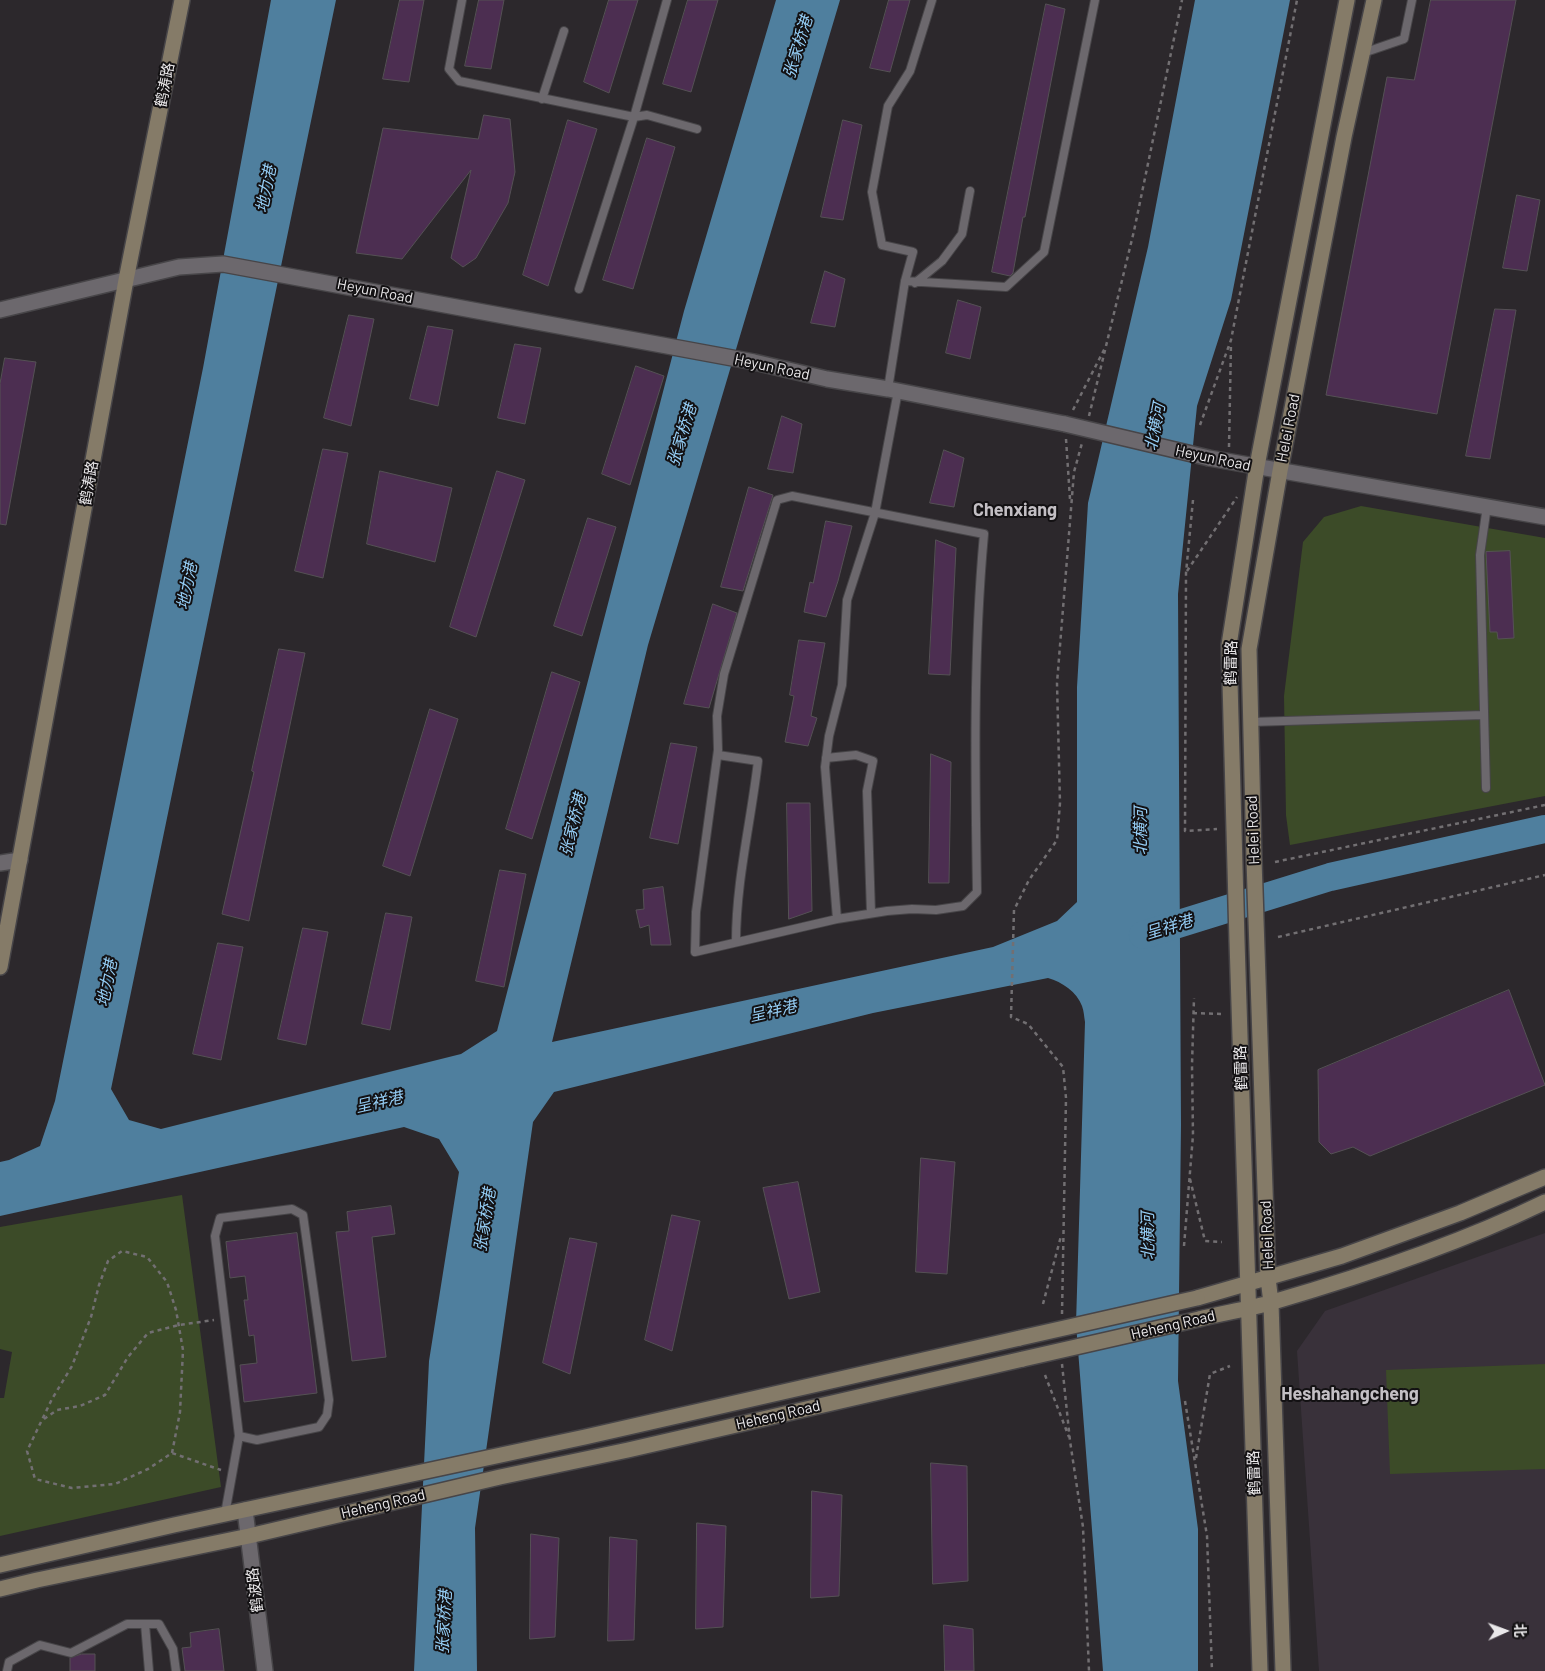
<!DOCTYPE html>
<html>
<head>
<meta charset="utf-8">
<style>
	body { margin:0 }
	#map { position:relative; width:1545px; height:1671px; overflow:hidden; background:#2c282c; font-family:Barlow,"Noto Sans SC",sans-serif }
	canvas { display:block }
	.north { position:absolute; left:1480px; top:1606px; width:50px; height:50px; -webkit-text-stroke:4px #131113; paint-order:stroke; rotate:88deg; font-size:14px; font-weight:700; line-height:20px; text-align:center; color:#eae8ea }
	.north::after { content:''; display:block; margin:auto; width:18px; height:22px; background:#eae8ea; clip-path:polygon(50% 0,100% 100%,50% 72%,0 100%) }
</style>
</head>
<body>
<div id="map">
<canvas width="1545" height="1671"></canvas>
<div class="north">北</div>
</div>
<script>
const g = document.querySelector('canvas').getContext('2d');
g.lineJoin = 'round';
function fill(path, color) { g.fillStyle = color; g.fill(path, 'evenodd'); }
function trace(path, color, width, dash) { g.strokeStyle = color; g.lineWidth = width; g.lineCap = dash ? 'butt' : 'round'; g.setLineDash(dash || []); g.stroke(path); }
function label(font, color, halo, rows, align = 'center') {
  g.font = font + ' Barlow,"Noto Sans SC",sans-serif'; g.lineWidth = 4; g.setLineDash([]); g.textBaseline = 'middle'; g.strokeStyle = halo; g.fillStyle = color; for (const [text, x, y, turn = 0] of rows) {
    g.save(); g.translate(x, y); g.rotate((+turn || 0) * Math.PI / 180); g.textAlign = isNaN(turn) ? turn : align; if (halo) g.strokeText(text, 0, 0); g.fillText(text, 0, 0); g.restore();
  }
}
const built = new Path2D(`
	M1545,1233V1671H1319L1297,1351L1325,1311Z`);
const green = new Path2D(`
	M1361,506L1545,538V796L1290,845L1286,815L1284,696L1303,542L1324,517Z
	M182,1195L221,1487L0,1536V1398H4L12,1352L0,1349V1227Z
	M1545,1364V1469L1390,1474L1386,1370Z`);
const water = new Path2D(`
	M271,0H336L111,1089L129,1120L161,1129L461,1054L497,1031L684,311L776,0H840L648,645L552,1042L993,947L1057,921L1077,902V687L1088,503L1148,247L1195,0H1290L1231,300L1197,406L1178,594L1181,1125L1178,1381L1198,1529V1671H1103L1076,1324L1085,1022C1084,1017 1084,1011 1082,1006C1077,992 1062,982 1048,978L873,1013L554,1092L533,1122L475,1528L477,1671H414L429,1361L459,1172L439,1139L404,1127L0,1216V1162L9,1160L40,1146L55,1101L203,368Z`);
const river = new Path2D(`
	M1143,935L1330,877L1545,829`);
const building = new Path2D(`
	M400,0H424L409,82L383,79Z
	M479,0H504L491,69L465,66Z
	M609,0H638L609,93L584,82Z
	M688,0H718L691,92L663,84Z
	M889,0H910L890,72L870,68Z
	M1431,0H1516L1437,414L1326,395L1387,77L1414,80Z
	M1046,4L1065,9L1025,217H1023L1013,273L1010,276L992,272Z
	M484,115L510,119L515,172L508,203L476,258L463,267L451,258L471,170L402,259L356,253L383,128L478,139Z
	M568,120L597,129L548,286L523,275Z
	M843,120L862,125L843,220L821,217Z
	M647,138L675,147L633,289L603,280Z
	M1517,195L1540,200L1527,271L1503,268Z
	M825,271L845,279L835,327L811,323Z
	M958,300L981,307L970,359L946,353Z
	M1495,309L1516,310L1490,459L1466,456Z
	M349,315L374,319L351,426L324,418Z
	M428,326L453,330L438,406L410,399Z
	M515,344L541,348L525,424L498,418Z
	M5,358L36,362L6,525L0,524V384Z
	M636,366L664,376L630,485L602,474Z
	M782,416L802,424L793,473L768,469Z
	M323,449L348,453L323,578L295,571Z
	M944,450L964,458L954,507L930,503Z
	M380,471L452,488L435,562L367,544Z
	M497,471L525,480L476,637L450,627Z
	M749,487L773,495L743,591L721,587Z
	M588,518L616,527L582,636L554,626Z
	M826,521L852,526L838,581L826,617L804,612L810,582L813,583Z
	M936,540L956,548L950,675L929,674Z
	M1510,551L1514,638L1498,639L1497,632H1490L1486,552Z
	M713,604L737,613L709,708L684,704Z
	M799,640L825,643L811,716L817,718L808,746L785,742L794,696L790,695Z
	M279,649L305,653L249,921L222,914L254,772L252,771Z
	M552,672L580,682L532,839L506,829Z
	M430,709L458,719L410,876L383,866Z
	M671,743L697,747L678,844L650,838Z
	M931,754L951,762L949,883H929Z
	M787,803H810L812,911L789,919Z
	M500,870L526,874L504,987L476,981Z
	M663,887L671,945H651L649,925L640,928L636,910L644,909L643,890Z
	M386,913L412,917L390,1030L362,1024Z
	M303,928L328,932L306,1045L278,1039Z
	M218,943L243,947L221,1060L193,1054Z
	M1509,990L1545,1085L1370,1156L1353,1147L1331,1154L1319,1142L1318,1070Z
	M921,1158L955,1162L947,1274L916,1272Z
	M798,1182L820,1292L789,1299L763,1188Z
	M391,1206L395,1234L372,1237L386,1357L352,1361L336,1232L349,1231L347,1212Z
	M672,1215L700,1221L672,1351L645,1340Z
	M297,1233L317,1393L244,1402L240,1365L257,1363L254,1335L249,1336L244,1300H248L245,1276L230,1278L226,1242Z
	M570,1238L597,1243L570,1374L543,1363Z
	M931,1463L967,1466L968,1581L933,1584Z
	M812,1491L842,1495L839,1596L811,1598Z
	M697,1523L726,1526L723,1627L696,1629Z
	M531,1534L559,1538L555,1637L530,1639Z
	M610,1537L637,1540L634,1640L608,1641Z
	M944,1625L973,1629L974,1671H945Z
	M219,1629L224,1671H185L182,1648L191,1647L190,1633Z
	M82,1654H95V1671H70V1658Z`);
const path = new Path2D(`
	M1073,410L1106,346
	M1089,416L1134,231L1182,0
	M1200,425L1231,340L1297,0
	M1066,439L1070,499
	M1229,447L1231,343
	M1193,500L1186,573L1185,831L1217,829
	M1187,571L1237,497
	M1275,862L1545,805
	M1278,937L1545,875
	M1193,1013L1222,1014
	M1190,1179L1205,1241L1222,1242
	M1184,1246L1193,1135L1192,1065L1194,998
	M1043,1304L1061,1236
	M1062,1314L1066,1098L1063,1067L1028,1024L1011,1017L1014,910L1029,880L1057,840L1060,803L1057,683L1074,472L1082,443
	M1062,1364L1070,1441L1083,1527L1089,1671
	M1045,1375L1069,1437
	M1185,1401L1207,1536L1212,1671
	M44,1419L57,1410L80,1406L105,1395L128,1357L148,1333L179,1325L214,1320
	M172,1453L180,1412L183,1350L176,1310L167,1282L147,1257L122,1251L108,1261L99,1285L91,1317L72,1366L52,1399L27,1451L35,1479L72,1488L115,1484L148,1469L172,1453L221,1470
	M1196,1458L1210,1374L1230,1366`);
const lane = new Path2D(`
	M462,0L449,69L459,81L634,117L647,115L697,129
	M1363,53L1404,39L1412,0
	M542,99L564,31
	M905,281L1006,287L1044,252L1095,0
	M915,283L942,261L962,234L970,191
	M579,289L634,117L667,0
	M888,389L905,281L913,252L882,245L872,192L888,106L910,71L932,0
	M792,496L984,534C973,654 975,773 977,892L963,906L936,910L912,909L887,911L837,919L695,952L696,912L718,750L717,716L724,674L777,500Z
	M1251,722L1484,715
	M718,755L758,761C751,822 736,881 736,942
	M826,758L856,755L873,761L867,791L871,913
	M1486,788L1480,555L1487,506
	M837,919L825,767L829,736L842,685L847,600L875,513L898,391
	M225,1514L239,1436L215,1236L220,1218L292,1209L303,1215L329,1400L327,1415L319,1427L257,1440L239,1436
	M145,1624L149,1671
	M7,1671L9,1662L40,1645L71,1653L127,1624H159L173,1649L176,1671`);
const street = new Path2D(`
	M0,310L179,267L223,264L754,362L827,379L888,389L1065,424
	M1209,458L1545,517
	M0,863L20,860
	M245,1510L265,1671`);
const secondary = new Path2D(`
	M0,967L126,280L182,0
	M1197,1298L1342,1256L1460,1213L1545,1177
	M1199,1319C1223,1313 1249,1309 1273,1302C1366,1275 1459,1244 1545,1202
	M0,1565L174,1525L585,1437L1020,1338
	M0,1589L37,1580L249,1536L500,1477L628,1450L1023,1359
	M1260,1671L1237,941L1229,645L1257,466L1347,0
	M1283,1671L1271,1303L1268,1278L1254,860L1249,649L1280,471L1344,137L1374,0`);
const streetBridge = new Path2D(`
	M1065,424L1209,458`);
const secondaryBridge = new Path2D(`
	M1020,1338L1197,1298
	M1023,1359L1199,1319`);
const streetNames = [
	["鹤涛路",165,85,-79],
	["Heyun Road",375,291,11],
	["Heyun Road",772,367,12],
	["Helei Road",1288,428,-79],
	["Heyun Road",1213,458,12],
	["鹤涛路",89,483,-80],
	["鹤雷路",1231,663,-89],
	["Helei Road",1253,830,-92],
	["鹤雷路",1241,1068,-92],
	["Helei Road",1267,1235,-92],
	["Heheng Road",1173,1325,-13],
	["Heheng Road",778,1415,-13],
	["鹤雷路",1254,1473,-92],
	["Heheng Road",383,1504,-13],
	["鹤波路",255,1590,-97]
];
const waterNames = [
	["张家桥港",798,47,-73],
	["地力港",266,189,-79],
	["北横河",1155,427,-79],
	["张家桥港",682,435,-73],
	["地力港",187,586,-79],
	["张家桥港",573,825,-76],
	["北横河",1141,831,-90],
	["呈祥港",1169,927,-17],
	["地力港",107,983,-79],
	["呈祥港",773,1011,-13],
	["呈祥港",379,1102,-13],
	["张家桥港",485,1220,-81],
	["北横河",1148,1236,-91],
	["张家桥港",444,1622,-87]
];
const quarterNames = [
	["Chenxiang",1015,510],
	["Heshahangcheng",1350,1394]
];
fill(built, '#39313a');
fill(green, '#3c4b28');
fill(water, '#4f7f9e');
trace(river, '#4f7f9e', 28);
fill(building, '#4c2e51');
trace(building, '#555155', 1);
trace(lane, '#474548', 10);
trace(street, '#474548', 18);
trace(secondary, '#474548', 18);
trace(path, '#726f72', 2.5, [4, 4]);
trace(lane, '#6c686d', 8);
trace(street, '#6c686d', 15);
trace(secondary, '#857b68', 15);
trace(streetBridge, '#474548', 18, []);
trace(secondaryBridge, '#474548', 18, []);
trace(streetBridge, '#6c686d', 15);
trace(secondaryBridge, '#857b68', 15);
label('15px', '#eae8ea', '#131113', streetNames);
label('italic 16px', '#95cef6', '#131113', waterNames);
label('bold 18px', '#c3bfc4', '#131113', quarterNames);
</script>
</body>
</html>
